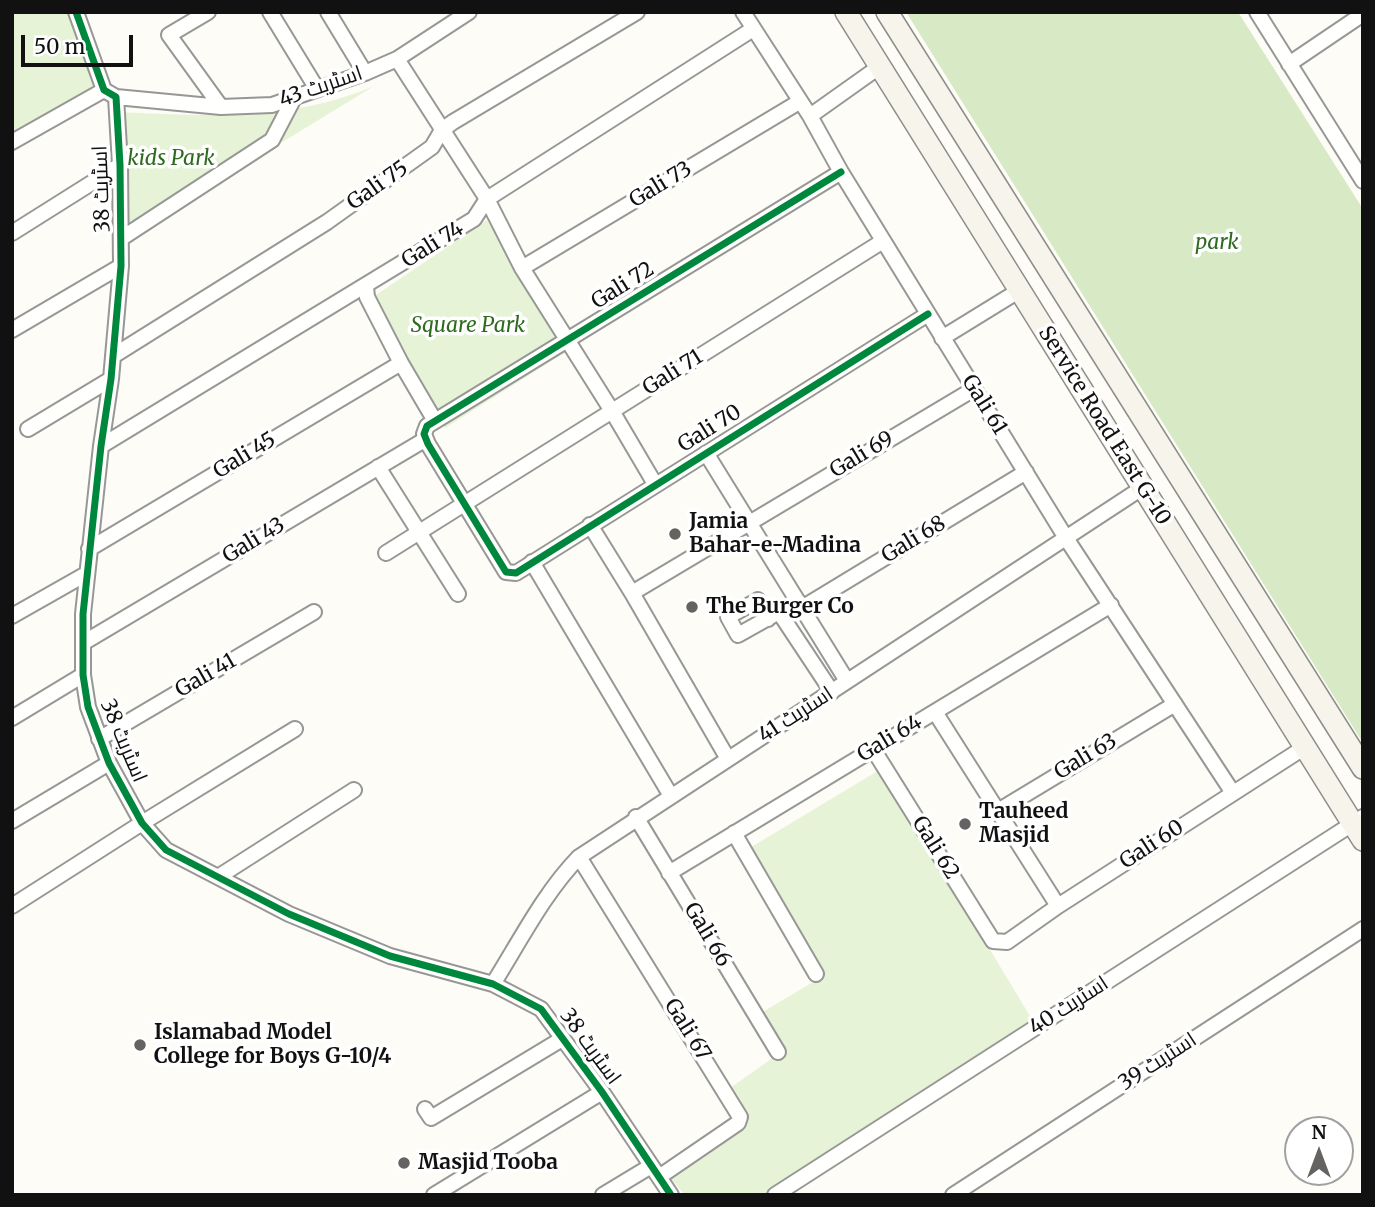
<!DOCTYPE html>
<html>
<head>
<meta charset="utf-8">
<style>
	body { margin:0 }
	#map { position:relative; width:1375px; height:1207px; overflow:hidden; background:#fdfcf7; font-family:Merriweather,serif }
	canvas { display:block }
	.frame { position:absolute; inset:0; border:14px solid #111; pointer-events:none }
	.north { position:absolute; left:1284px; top:1116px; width:70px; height:70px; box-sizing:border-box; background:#fff; border:2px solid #a0a0a0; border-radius:50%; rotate:0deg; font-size:19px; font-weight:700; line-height:28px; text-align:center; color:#111 }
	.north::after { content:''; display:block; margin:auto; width:24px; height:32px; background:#646362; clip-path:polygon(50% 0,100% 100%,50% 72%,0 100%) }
	.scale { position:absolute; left:21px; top:35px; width:112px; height:32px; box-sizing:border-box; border:4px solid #111; border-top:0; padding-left:9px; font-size:21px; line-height:24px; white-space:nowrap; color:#111; -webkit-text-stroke:5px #fff; paint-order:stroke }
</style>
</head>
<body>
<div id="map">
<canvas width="1375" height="1207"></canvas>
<div class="frame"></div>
<div class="north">N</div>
<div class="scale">50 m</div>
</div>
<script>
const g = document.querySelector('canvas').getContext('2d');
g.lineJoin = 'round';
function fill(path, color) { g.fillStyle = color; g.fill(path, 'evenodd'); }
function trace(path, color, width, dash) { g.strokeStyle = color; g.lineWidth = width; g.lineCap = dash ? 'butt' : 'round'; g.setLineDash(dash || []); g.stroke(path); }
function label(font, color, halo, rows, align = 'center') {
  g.font = font + ' Merriweather,Cairo,serif'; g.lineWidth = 7; g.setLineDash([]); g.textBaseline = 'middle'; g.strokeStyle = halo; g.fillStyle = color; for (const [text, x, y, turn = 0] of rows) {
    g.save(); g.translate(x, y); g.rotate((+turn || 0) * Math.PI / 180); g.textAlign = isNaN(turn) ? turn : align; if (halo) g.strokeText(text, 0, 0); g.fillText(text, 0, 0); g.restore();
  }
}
const green = new Path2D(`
	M12,12H68L92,73L93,86L12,133Z
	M374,86L129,236L127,161L116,112C206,116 290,122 374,86Z
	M487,220L569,350L445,428L367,301Z
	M881,769L1036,1026L763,1195H685L665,1172L741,1119L723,1093L784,1050L761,1013L823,976L748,849Z`);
const forest = new Path2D(`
	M906,12H1238L1363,209V743Z`);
const minor = new Path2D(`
	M76,12L104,90L116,97L120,165L121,266L111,379L101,446L83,614V675L88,707L109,763L142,823L166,850L289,914L390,956L493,984L541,1009L602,1092L671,1195
	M208,12L169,35L221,107
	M270,12L317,89
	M328,12L365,73
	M743,12L810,116L841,172L1066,538L1233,793
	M1257,12L1363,181
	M397,59L487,199L522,268L612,411L655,484
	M1289,64L1363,14
	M116,97L221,107L272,105L365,73L397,59L469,12
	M810,116L879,67
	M12,142L104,90
	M841,172L427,426L424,434L428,444L506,572L516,573L928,314
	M12,233L120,165
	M122,238L272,140L294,98
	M522,268L799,102
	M366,287L367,297L401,363L435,421
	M12,330L121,266
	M942,338L1020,290
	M113,356L327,222L432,147L442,130L453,122L637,12
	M28,429L111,379
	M101,446L474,219L487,199L753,29
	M706,453L847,681
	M378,467L458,594
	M590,525L632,593L728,759
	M89,549L401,363
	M386,553L883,241
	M532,562L671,796
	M632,593L974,389
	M798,601L779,612L832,692
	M802,608L1026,472
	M12,616L86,574
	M768,619L758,600L728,617L738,635L779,612
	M83,643L426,439
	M935,712L1058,906
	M12,718L83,675
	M99,739L314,612
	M873,749L993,941L1007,942L1058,906L1305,747
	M998,811L1175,704
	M636,817L778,1052
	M12,821L109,763
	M734,833L816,974
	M579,857L740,1117L738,1123L659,1177
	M669,873L1111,605
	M218,877L354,790
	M12,906L142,823L295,729
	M493,984C520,941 544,893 579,857L1142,488
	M425,1109L431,1118L562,1039
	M434,1195L602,1092
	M603,1195L651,1166
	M775,1195L1363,817
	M953,1195L1363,929`);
const secondary = new Path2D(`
	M846,12L1363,840
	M887,12L1363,768`);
const cycleway = new Path2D(`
	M76,12L104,90L116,97L120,165L121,266L111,379L101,446L83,614V675L88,707L109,763L142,823L166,850L289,914L390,956L493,984L541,1009L602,1092L671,1195
	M841,172L427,426L424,434L428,444L506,572L516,573L928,314`);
const markers = [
	[675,534,7,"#646362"],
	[692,607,7,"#646362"],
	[965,824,7,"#646362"],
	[140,1045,7,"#646362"],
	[404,1163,7,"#646362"]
];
const streetNames = [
	["اسٹریٹ 43",321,87,-19],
	["Gali 73",661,185,-31],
	["Gali 75",378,186,-35],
	["اسٹریٹ 38",102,189,-92],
	["Gali 74",433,245,-32],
	["Gali 72",623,286,-32],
	["Gali 71",673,373,-32],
	["Gali 61",984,405,58],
	["Service Road East G-10",1104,426,58],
	["Gali 70",710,429,-32],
	["Gali 69",862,455,-31],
	["Gali 45",245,456,-31],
	["Gali 68",914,540,-31],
	["Gali 43",254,541,-31],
	["Gali 41",206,676,-30],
	["اسٹریٹ 41",796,715,-33],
	["Gali 64",890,739,-31],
	["اسٹریٹ 38",123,741,67],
	["Gali 63",1086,757,-31],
	["Gali 60",1152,845,-33],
	["Gali 62",935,848,58],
	["Gali 66",707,935,59],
	["اسٹریٹ 40",1069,1006,-33],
	["Gali 67",687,1030,58],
	["اسٹریٹ 38",590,1047,54],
	["اسٹریٹ 39",1158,1062,-33]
];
const parkNames = [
	["kids Park",171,159],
	["park",1217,243],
	["Square Park",468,326]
];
const poiNames = [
	["Jamia",689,522],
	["Bahar-e-Madina",689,546],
	["The Burger Co",706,607],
	["Tauheed",979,812],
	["Masjid",979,836],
	["Islamabad Model",154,1033],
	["College for Boys G-10/4",154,1057],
	["Masjid Tooba",418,1163]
];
fill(green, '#e7f3d7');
fill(forest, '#d8eac5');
trace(minor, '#979795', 18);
trace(secondary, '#8e8d8b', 24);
trace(minor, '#fffffe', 14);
trace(secondary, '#f6f4eb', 21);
trace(cycleway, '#00873e', 7);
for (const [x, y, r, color] of markers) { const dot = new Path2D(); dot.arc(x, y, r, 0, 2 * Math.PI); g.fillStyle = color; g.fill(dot); trace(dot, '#fff', 2.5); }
label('21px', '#111', '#fff', streetNames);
label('italic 21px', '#2f6b1f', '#fff', parkNames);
label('bold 21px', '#111', '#fff', poiNames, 'left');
</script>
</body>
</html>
